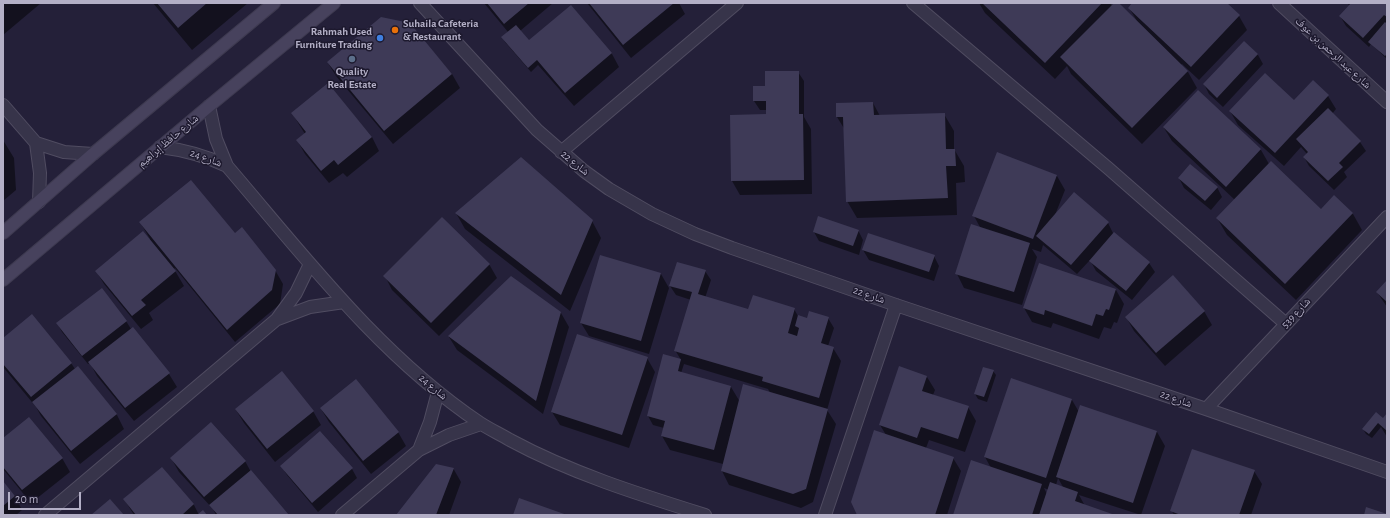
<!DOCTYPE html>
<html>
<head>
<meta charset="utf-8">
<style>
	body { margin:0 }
	#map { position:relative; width:1390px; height:518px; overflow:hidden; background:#242039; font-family:"Alegreya Sans",sans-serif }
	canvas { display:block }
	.frame { position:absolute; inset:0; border:4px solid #b3afc6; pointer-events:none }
	.scale { position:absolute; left:8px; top:492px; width:73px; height:18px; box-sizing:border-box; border:2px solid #b3afc6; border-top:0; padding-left:5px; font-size:12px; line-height:14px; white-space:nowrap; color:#b3afc6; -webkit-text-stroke:3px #1d192e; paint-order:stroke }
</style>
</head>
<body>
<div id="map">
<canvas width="1390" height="518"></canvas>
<div class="frame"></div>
<div class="scale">20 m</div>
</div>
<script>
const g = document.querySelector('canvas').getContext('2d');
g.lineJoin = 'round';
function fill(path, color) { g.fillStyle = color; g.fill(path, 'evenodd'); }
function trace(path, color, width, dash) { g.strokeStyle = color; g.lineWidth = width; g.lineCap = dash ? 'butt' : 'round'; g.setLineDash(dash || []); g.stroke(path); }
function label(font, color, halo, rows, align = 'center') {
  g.font = font + ' "Alegreya Sans","Noto Naskh Arabic",sans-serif'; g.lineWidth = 3; g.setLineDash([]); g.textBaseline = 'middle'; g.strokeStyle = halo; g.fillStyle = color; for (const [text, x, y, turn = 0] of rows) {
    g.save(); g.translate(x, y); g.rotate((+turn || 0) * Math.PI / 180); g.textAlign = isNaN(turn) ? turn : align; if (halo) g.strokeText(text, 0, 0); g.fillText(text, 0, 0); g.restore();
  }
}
const shadow = new Path2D(`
	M3,3H41L3,35Z
	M153,3H248L192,50Z
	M484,3H553L520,31L529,42L571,6L612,54L619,67L574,106L538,65L531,72L505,42L502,37L508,32Z
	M587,3H679L685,14L631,58Z
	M979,3H1110L1112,6L1116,3H1121L1120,5L1137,21L1129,8L1134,3H1225L1239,16L1247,30L1199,80L1182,64L1181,65L1188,72L1197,88L1142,144L1071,74L1067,66L1055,79L985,13Z
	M1347,3H1387V59L1371,44L1369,47L1346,26L1340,16L1350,6Z
	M409,24L452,74L460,88L393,144L336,76L328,63Z
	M1244,42L1258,55L1263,64L1223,107L1209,94L1204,84Z
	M798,72L804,81V117L811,129L812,194L740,195L732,181L767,116V110H760L754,101L766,87Z
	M1313,82L1328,96L1336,109L1332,114L1360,142L1366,151L1344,172L1347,177L1334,190L1309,166L1304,157L1307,154L1301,147L1284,166L1238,125L1230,111L1294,101Z
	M328,84L372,137L379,151L347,177L343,173L329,183L305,154L297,140L305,134L292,113Z
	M1198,91L1261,150L1269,164L1321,210L1334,196L1353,214L1362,230L1296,300L1227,235L1217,218L1235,200L1172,141L1164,128Z
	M873,103L880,116L944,114L954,131V149L964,166L965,182L956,183L957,215L857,218L847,201L845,130L837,117Z
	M3,140L14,158L16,190L3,201Z
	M998,153L1057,176L1065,190L1055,215L1108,223L1113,233L1149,263L1155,272L1132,300L1096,271L1090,260L1077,274L1043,245L1041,252L1032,249L1037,257L1022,305L964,288L957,274L981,229L974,216Z
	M1179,178L1217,187L1222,197L1211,210L1184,188Z
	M456,213L592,221L601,238L570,311L465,229Z
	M140,222L235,234L275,270L283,284L280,304L235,342L175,268L174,269L184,286L149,313L153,320L141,329L104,284L96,271L150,239Z
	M858,230L863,240L859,255L819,241L814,232Z
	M863,250L934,256L939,266L934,281L869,260Z
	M601,256L661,274L669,288L649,354L589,336L581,323Z
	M489,264L497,278L439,336L392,290L385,276Z
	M1039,264L1116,290L1124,304L1117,323L1114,322L1111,329L1104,327L1099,339L1053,323L1051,328L1032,322L1024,308Z
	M705,271L711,280L705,298L749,311L794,309L798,316L808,319L828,318L834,328L828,346L833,348L841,361L827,410L836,424L813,502L801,508L729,485L722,471L723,464L670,450L662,436L664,428L653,425L648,416L681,360L675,350L691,300L676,295L670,286ZM684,364L768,389L770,393L740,402L731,387L681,373Z
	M511,277L561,313L569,327L543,414L457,350L449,337Z
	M1387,282V307L1377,292Z
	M1204,311L1212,325L1165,366L1134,331L1126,317Z
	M126,321L131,329L169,374L177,387L134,421L97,376L90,363L88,364L62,332L57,323Z
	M3,339L71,363L75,369L78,367L117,415L124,429L80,464L41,416L36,407L3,367Z
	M647,358L655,372L629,448L560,425L552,412Z
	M993,371L996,375L987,402L978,399L975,394Z
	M927,377L935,390L933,395L968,407L976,421L965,452L929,440L926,448L953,458L961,471L947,515H858L886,435L880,425Z
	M1011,380L1072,400L1079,412L1080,406L1157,432L1165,446L1141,515L1079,495L1085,506L1112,515H954L991,468L985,457ZM1058,478L1063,487L1056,485ZM1044,488L1049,490L1047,494Z
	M321,409L398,432L406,446L371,474L329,422Z
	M236,410L313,411L321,425L275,462L244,423Z
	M1387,415V437L1381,427L1372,438L1366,434L1363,429L1383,419Z
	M3,439L62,458L70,472L31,503L3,469Z
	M171,458L245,461L251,472L287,515H216L213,509L179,472Z
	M281,466L352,469L357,478L318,512L287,475Z
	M162,468L194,505L199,515H205H134L124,499Z
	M453,468L461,482L449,515H397Z
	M1254,471L1262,484L1251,515H1174L1172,511Z
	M3,482L15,496L22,510L16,515H3Z`);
const building = new Path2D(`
	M157,3H207L178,28Z
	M487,3H529L504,24Z
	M589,3H674L623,45Z
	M982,3H1102L1045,63Z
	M1114,3H1119L1188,71L1132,128L1060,57Z
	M1132,3H1227L1240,15L1191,67L1128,8Z
	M1351,3H1387V17L1384,15L1363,38L1339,16Z
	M571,5L612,53L565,93L537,60L528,68L501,37L516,25L529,40Z
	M381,17L410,23L452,74L384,131L327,62Z
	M1385,22L1387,24V54L1385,56L1368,42Z
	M1244,41L1258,54L1217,98L1203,84Z
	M765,71H799V114H803L804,180L731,181L730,115L766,114V101H753V86H765Z
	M1265,73L1294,100L1313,80L1329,95L1275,153L1229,111Z
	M328,83L372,137L338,165L334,160L321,171L296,140L306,132L291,113Z
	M1198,90L1261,149L1226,187L1163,127Z
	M873,102L874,115L945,113L946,149H955L956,166H946L948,198L846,202L843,117H836V103Z
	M1328,108L1361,141L1339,163L1343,167L1328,181L1303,157L1308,152L1296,139Z
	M997,152L1057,175L1033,239L972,216Z
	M521,157L593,220L561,295L455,213Z
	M1271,161L1321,209L1334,195L1353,213L1285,284L1216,218Z
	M1190,164L1218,187L1205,201L1178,178Z
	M191,180L235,233L242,227L276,270L272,290L227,330L139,222Z
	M1074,192L1109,222L1071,265L1036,236Z
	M818,216L859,230L853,246L813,232Z
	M442,217L490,264L431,323L383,276Z
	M971,224L1030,243L1014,292L955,274Z
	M143,231L176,271L141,300L146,305L132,316L95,271Z
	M1114,232L1150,262L1126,291L1089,261Z
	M868,233L935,255L929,272L862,250Z
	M600,255L661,273L641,341L580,323Z
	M677,262L706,270L698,294L748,309L753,295L795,308L788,333L797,336L799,328L795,326L798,315L807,318L809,311L829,317L821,343L834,347L819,398L762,381L763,377L674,351L692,292L669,286Z
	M1039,263L1116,289L1109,310L1106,309L1103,316L1096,314L1092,326L1045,310L1044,315L1023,308Z
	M1173,275L1205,311L1156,353L1125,317Z
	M511,276L561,312L536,401L448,336Z
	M1387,280V302L1376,292Z
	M102,288L127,321L82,356L56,323Z
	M32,314L72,363L31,397L3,364V338Z
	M133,327L170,373L125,408L88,362Z
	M577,334L648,357L622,435L551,412Z
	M663,354L681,359L678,371L731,386L714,450L661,436L665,421L647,416Z
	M78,366L117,414L71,451L32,402Z
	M899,366L927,376L922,391L969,406L958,439L921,427L917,438L879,425Z
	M983,367L994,370L984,397L974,394Z
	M282,371L314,411L267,449L235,409Z
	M1011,378L1072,399L1046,478L984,457Z
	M356,379L399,432L363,461L320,408Z
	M743,384L828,409L806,489L793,494L721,471Z
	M1080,405L1157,431L1133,503L1056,477Z
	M1376,412L1383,418L1387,413V431L1378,423L1369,434L1362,429Z
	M29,417L63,458L22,490L3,467V438Z
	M211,422L246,461L204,497L170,458Z
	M874,430L954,457L935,515H857L851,502Z
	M320,431L353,468L312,503L280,466Z
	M1192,449L1255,470L1239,515H1181L1170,511Z
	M971,460L1042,484L1032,515H953Z
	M436,464L454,468L436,515H396Z
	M162,467L194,504L182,515H136L123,499Z
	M251,470L289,515H218L209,505Z
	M3,481L15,496L3,506Z
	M1050,482L1078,492L1075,501L1115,515H1039Z
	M519,498L567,515H513Z
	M110,499L124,515H91Z
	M1366,507L1387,514V515H1364Z
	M203,510L207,515H197Z`);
const street = new Path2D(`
	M420,3L537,130L584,171L609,189L652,214L695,234L732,248L896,305L1206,409L1387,472
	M913,3L1108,168L1286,324
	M1279,3L1387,102
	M3,105L36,143L64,152L93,154
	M209,106L216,139L227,166C305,257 380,356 480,423C489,429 500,434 510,440C571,473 638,494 705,515
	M36,143L40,173L39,202
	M160,147C185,150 204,155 227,166
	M561,152L737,3
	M278,319L310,307L344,302
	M1206,409L1387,217
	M419,450L430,422L438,392
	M45,515L277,319L296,293L310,264
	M342,515L419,450L449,435L481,424
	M825,515L896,305`);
const secondary = new Path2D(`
	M3,233L93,154L274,3
	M3,280L209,106L334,3`);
const markers = [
	[395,30,4,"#e8710a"],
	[380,38,4,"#3f7fe0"],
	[352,59,4,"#5c6f8a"]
];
const poiNames = [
	["Suhaila Cafeteria",403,24],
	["& Restaurant",403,37],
	["Rahmah Used",372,32,"right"],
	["Furniture Trading",372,45,"right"],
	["Quality",352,72,"center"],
	["Real Estate",352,85,"center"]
];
const streetNames = [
	["شارع عبد الرحمن بن عوف",1333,53,43],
	["شارع حافظ إبراهيم",168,141,-40],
	["شارع 24",206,158,20],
	["شارع 22",575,163,39],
	["شارع 22",869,295,19],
	["شارع 539",1296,313,-47],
	["شارع 24",433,387,40],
	["شارع 22",1176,399,19]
];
fill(shadow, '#0007');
fill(building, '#3e3a57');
trace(street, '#504c61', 14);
trace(secondary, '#3e3a50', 14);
trace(street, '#37344a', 12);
trace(secondary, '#47425d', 12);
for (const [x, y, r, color] of markers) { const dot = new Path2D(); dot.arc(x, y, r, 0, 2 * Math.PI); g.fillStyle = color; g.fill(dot); trace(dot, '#1d192e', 1.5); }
label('bold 11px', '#b3afc6', '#1d192e', poiNames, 'left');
label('11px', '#b3afc6', '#1d192e', streetNames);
</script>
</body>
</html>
